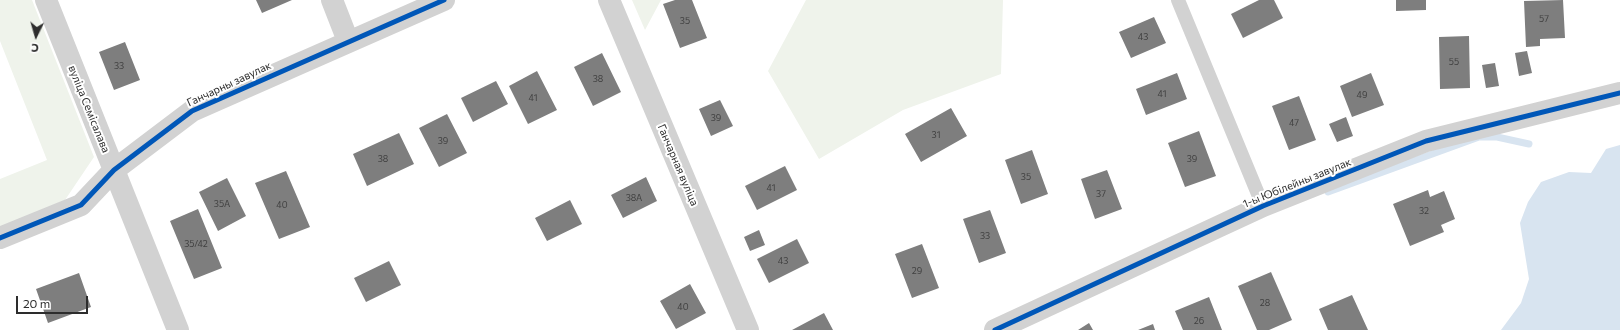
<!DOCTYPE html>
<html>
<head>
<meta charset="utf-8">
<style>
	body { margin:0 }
	#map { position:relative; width:1620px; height:330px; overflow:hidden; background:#fff; font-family:Commissioner,sans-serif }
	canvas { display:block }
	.north { position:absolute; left:16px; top:16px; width:40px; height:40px; -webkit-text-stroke:3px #fff; paint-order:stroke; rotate:185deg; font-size:11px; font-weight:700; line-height:16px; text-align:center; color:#2d2d2d }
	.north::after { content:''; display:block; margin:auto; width:14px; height:18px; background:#2d2d2d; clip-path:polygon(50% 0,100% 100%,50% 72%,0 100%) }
	.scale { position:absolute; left:16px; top:296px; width:72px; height:18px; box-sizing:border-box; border:2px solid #2d2d2d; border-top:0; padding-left:5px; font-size:12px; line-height:14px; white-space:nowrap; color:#2d2d2d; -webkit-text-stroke:3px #fff; paint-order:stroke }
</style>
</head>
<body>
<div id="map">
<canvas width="1620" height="330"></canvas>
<div class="north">С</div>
<div class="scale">20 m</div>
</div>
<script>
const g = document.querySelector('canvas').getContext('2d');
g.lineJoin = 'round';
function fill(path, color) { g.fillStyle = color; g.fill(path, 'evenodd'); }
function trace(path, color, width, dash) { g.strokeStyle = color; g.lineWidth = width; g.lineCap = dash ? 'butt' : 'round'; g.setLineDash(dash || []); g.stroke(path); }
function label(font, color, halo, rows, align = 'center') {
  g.font = font + ' Commissioner,sans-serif'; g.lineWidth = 4; g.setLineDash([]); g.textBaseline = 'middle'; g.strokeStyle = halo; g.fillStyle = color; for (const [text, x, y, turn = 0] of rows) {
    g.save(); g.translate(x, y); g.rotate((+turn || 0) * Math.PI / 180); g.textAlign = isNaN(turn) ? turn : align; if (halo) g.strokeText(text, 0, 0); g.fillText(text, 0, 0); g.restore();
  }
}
const green = new Path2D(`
	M0,0H32L94,157L65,200L0,227V179L47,160L0,41Z
	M632,0H661L645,30Z
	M806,0H1003L1001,74L903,110L819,159L768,71Z`);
const water = new Path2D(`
	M1620,145V330H1501L1521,303L1529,279L1520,223L1528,202L1541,182L1569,172L1591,173L1606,149Z`);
const stream = new Path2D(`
	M1328,192L1479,137H1497L1529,144`);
const building = new Path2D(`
	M256,0H292L262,13Z
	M675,0H692L707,38L680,48L663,4Z
	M1259,0H1274L1283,18L1243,38L1231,14Z
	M1396,0H1426V10L1396,11Z
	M1563,0L1565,38L1540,39V46L1526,47L1524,1Z
	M1154,17L1166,43L1131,58L1119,32Z
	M1469,36L1470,88L1440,89L1439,37Z
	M125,42L140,80L114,90L99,52Z
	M1527,51L1532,73L1519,76L1515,53Z
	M602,53L621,92L593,106L574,67Z
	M1495,63L1499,86L1486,88L1482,65Z
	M537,71L557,110L528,124L509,86Z
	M1177,73L1187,99L1146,115L1136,89Z
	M1371,73L1384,105L1352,117L1340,86Z
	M496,81L508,104L473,122L461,98Z
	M1299,96L1316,140L1289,150L1272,106Z
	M720,100L733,126L711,136L699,109Z
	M951,108L967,136L921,162L905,134Z
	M447,114L467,153L439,167L419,128Z
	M1346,117L1353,136L1337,142L1329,124Z
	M1199,131L1216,176L1185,187L1168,143Z
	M399,133L414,164L367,186L353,154Z
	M1032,150L1048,194L1021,204L1005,160Z
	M785,166L797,190L757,210L745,186Z
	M1107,170L1122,209L1095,219L1081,179Z
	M286,171L310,227L279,239L255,183Z
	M646,177L657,201L623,218L611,195Z
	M227,178L246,216L218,231L199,192Z
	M1428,190L1430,197L1444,191L1455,219L1441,225L1444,232L1410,246L1393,204Z
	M570,200L582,224L547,241L535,218Z
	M198,209L222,268L194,279L170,221Z
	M990,210L1006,253L979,263L963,219Z
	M759,230L765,245L750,251L744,237Z
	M797,239L809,263L769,283L757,259Z
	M922,244L939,288L912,298L895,254Z
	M389,261L401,285L366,302L354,278Z
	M1271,272L1292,320L1269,330H1257L1238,286Z
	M79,273L91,307L48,323L36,289Z
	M690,284L706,313L676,329L660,301Z
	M1352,295L1368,330H1328L1319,309Z
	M1209,297L1222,330H1183L1175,311Z
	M824,313L833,330H792Z
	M1089,323L1093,330H1078Z
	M1153,324L1155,330H1138Z`);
const service = new Path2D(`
	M1178,0L1263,206`);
const minor = new Path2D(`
	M46,0L178,330
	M332,0L348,41
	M609,0L748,330
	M0,238L81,205L114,170L192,111L444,0
	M995,330L1263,206L1426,141L1620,93`);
const cycleway = new Path2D(`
	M0,238L81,205L114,170L192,111L444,0
	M995,330L1263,206L1426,141L1620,93`);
const numberNames = [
	["57",1544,19],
	["35",685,21],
	["43",1143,37],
	["55",1454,62],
	["33",119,66],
	["38",598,79],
	["41",1162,94],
	["49",1362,95],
	["41",533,98],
	["39",716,118],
	["47",1294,123],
	["31",936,135],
	["39",443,141],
	["38",383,159],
	["39",1192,159],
	["35",1026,177],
	["41",771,188],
	["37",1101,194],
	["38А",634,198],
	["35А",222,204],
	["40",282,205],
	["32",1424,211],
	["33",985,236],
	["35/42",196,244],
	["43",783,261],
	["29",917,271],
	["28",1265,303],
	["40",683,307],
	["26",1199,321]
];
const streetNames = [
	["Ганчарны завулак",229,84,-25],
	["вуліца Семісалава",89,109,68],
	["Ганчарная вуліца",678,165,67],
	["1-ы Юбілейны завулак",1297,183,-22]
];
fill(green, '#eff3eb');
fill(water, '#d8e4f0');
trace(stream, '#d8e4f0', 7);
fill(building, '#7e7e7e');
trace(service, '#d2d2d2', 14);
trace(minor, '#d2d2d2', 22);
trace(cycleway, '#0057b8', 5);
label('9px', '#414141', null, numberNames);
label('11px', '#2d2d2d', '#fff', streetNames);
</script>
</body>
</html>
